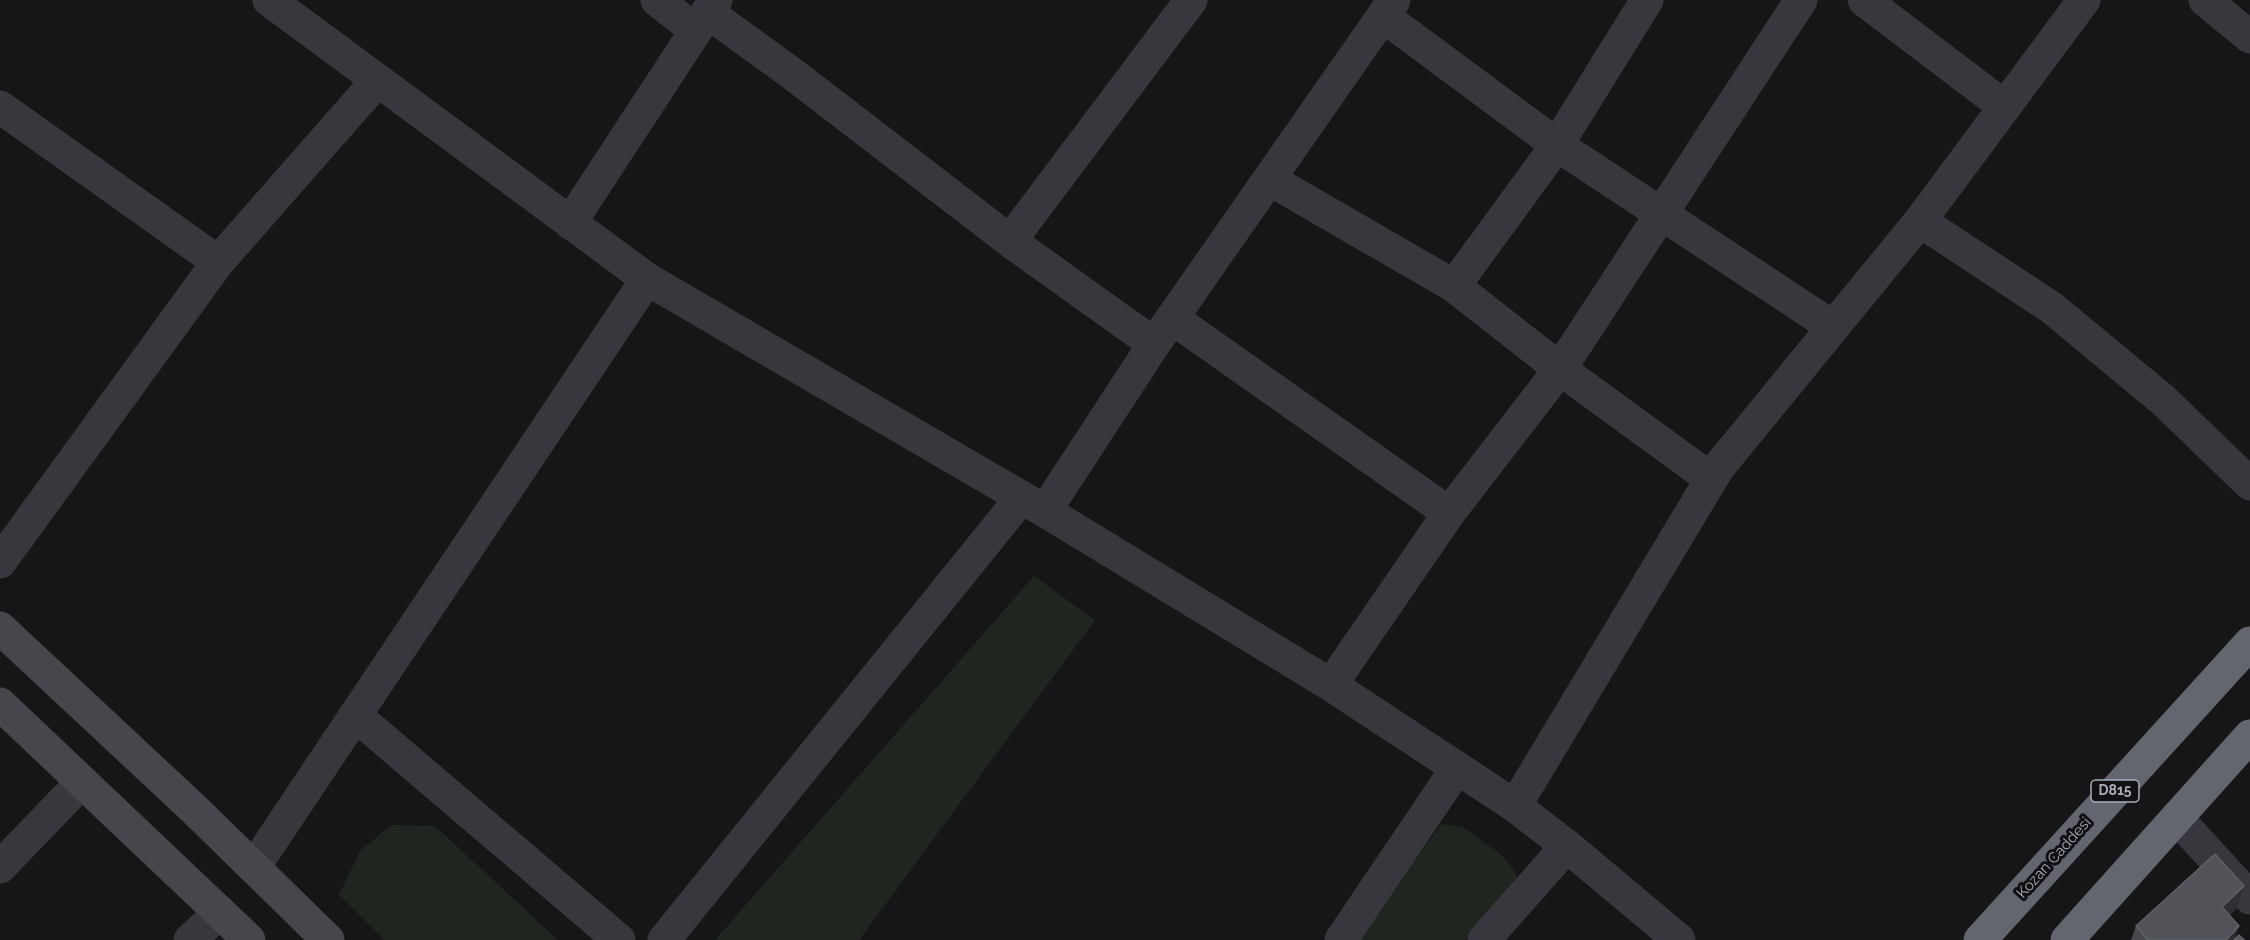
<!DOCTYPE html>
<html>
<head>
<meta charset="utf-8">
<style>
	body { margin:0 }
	canvas { display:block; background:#161618 }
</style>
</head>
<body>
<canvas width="2250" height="940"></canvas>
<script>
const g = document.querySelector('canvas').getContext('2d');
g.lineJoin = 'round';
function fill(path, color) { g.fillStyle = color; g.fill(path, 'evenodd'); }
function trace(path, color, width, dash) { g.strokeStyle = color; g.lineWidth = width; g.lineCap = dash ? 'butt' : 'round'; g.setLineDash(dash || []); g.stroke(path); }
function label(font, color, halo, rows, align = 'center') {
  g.font = font + ' Raleway,sans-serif'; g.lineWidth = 6; g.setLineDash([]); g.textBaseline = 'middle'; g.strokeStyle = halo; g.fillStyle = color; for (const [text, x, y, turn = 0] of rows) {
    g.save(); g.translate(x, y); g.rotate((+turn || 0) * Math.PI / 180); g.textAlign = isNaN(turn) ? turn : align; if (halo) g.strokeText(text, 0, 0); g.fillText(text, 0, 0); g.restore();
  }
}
const green = new Path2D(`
	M1034,576L1095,620L859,940H715Z
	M1442,824L1462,827L1502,855L1516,873V885L1465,940H1354Z
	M391,825L435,826L558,940H384L339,895L360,851Z`);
const street = new Path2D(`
	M269,0L647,279L1045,511L1331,685L1515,806L1567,846L1679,940
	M657,0L695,30
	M1864,0L2005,107
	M2205,0L2250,37
	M707,12L790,72L1010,241L1154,344
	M1383,16L1557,145L1833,327
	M0,107L218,262
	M1269,179L1454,286L1560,369L1711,479
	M1920,221L2052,308L2163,400L2250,484
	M570,223L716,0
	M1010,241L1191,0
	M1454,286L1557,145L1647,0
	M1172,318L1449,513
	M1045,511L1154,344L1394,0
	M0,562L218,262L377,81
	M1331,685L1449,513L1560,369L1801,0
	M355,715L619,940
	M1515,806L1718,468L1920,221L2084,0
	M2177,818L2250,898
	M0,867L82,782
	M254,867L647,279
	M190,940L220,912
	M664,940L1022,497
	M1341,940L1457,768
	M1484,940L1567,846`);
const secondary = new Path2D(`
	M0,628L195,810L328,940
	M0,704L249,940`);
const highway = new Path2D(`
	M1980,940L2250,643
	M2067,940L2250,736`);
const wall = new Path2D(`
	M2237,908L2229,915L2235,939L2244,940H2131L2136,926Z`);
const shadedWall = new Path2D(`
	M2244,886L2237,908L2215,929L2222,907Z
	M2239,926L2234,940H2226Z`);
const building = new Path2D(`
	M2215,854L2244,886L2222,907L2239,926L2226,940H2148L2136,926Z
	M2239,935L2244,940H2234Z`);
const shields = [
	[2115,791,48]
];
const shieldNames = [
	["D815",2115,791]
];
const streetNames = [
	["Kozan Caddesi",2054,858,-48]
];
fill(green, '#1e261f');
trace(street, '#37383d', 33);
trace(secondary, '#45474d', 33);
trace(highway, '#63666e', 33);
fill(wall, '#47494d');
fill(shadedWall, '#2f3033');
fill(building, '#525359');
trace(building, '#5f6168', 1.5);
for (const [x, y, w] of shields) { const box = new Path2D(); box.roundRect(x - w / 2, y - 11, w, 22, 4.5); g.fillStyle = '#111113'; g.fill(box); trace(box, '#a8adb8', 1.5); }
label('bold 14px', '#a8adb8', null, shieldNames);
label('15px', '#a8adb8', '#111113', streetNames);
</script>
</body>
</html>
